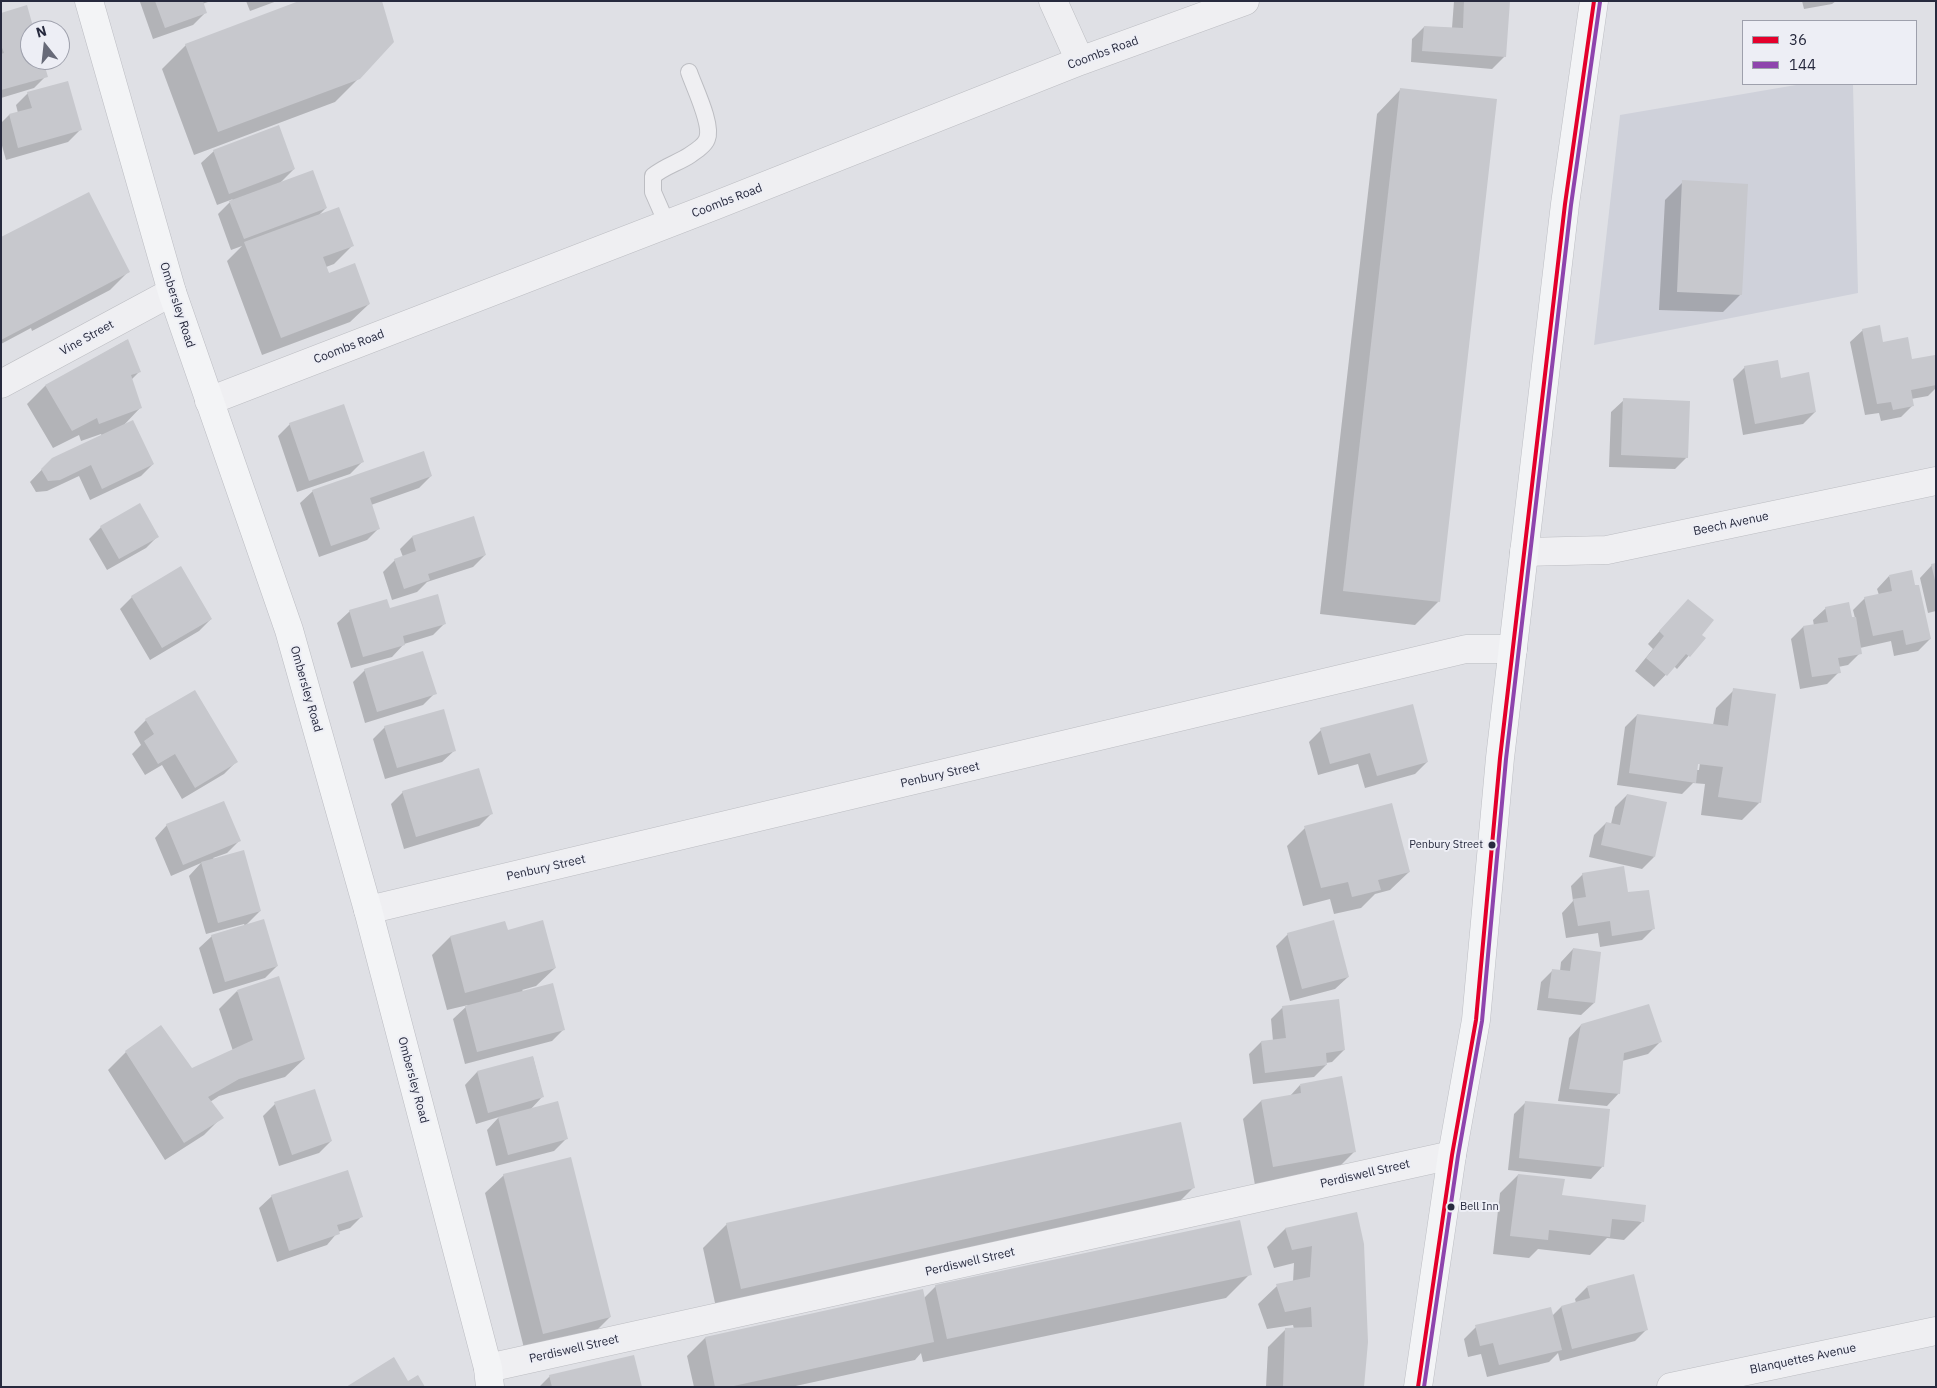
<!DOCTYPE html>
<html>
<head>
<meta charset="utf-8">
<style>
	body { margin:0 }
	#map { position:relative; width:1937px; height:1388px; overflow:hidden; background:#dfe0e5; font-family:"IBM Plex Sans",sans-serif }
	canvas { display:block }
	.frame { position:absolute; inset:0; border:2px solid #272a3e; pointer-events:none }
	.legend { position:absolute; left:1742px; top:20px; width:175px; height:65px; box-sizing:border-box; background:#edeef5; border:1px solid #9ea0ac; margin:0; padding:6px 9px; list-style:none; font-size:15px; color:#272a3e }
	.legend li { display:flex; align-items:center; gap:10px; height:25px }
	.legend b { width:25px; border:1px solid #9ea0ac }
	.north { position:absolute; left:20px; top:20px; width:50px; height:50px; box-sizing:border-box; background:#edeef5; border:1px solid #9ea0ac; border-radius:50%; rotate:344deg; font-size:14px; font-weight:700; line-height:20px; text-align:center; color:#272a3e }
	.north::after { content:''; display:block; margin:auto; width:18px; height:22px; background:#676a78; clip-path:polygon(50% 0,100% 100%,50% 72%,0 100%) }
</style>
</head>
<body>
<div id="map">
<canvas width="1937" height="1388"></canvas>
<div class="frame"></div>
<ul class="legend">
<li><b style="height:6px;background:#e4002b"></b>36</li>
<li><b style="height:6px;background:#8e44ad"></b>144</li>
</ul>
<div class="north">N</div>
</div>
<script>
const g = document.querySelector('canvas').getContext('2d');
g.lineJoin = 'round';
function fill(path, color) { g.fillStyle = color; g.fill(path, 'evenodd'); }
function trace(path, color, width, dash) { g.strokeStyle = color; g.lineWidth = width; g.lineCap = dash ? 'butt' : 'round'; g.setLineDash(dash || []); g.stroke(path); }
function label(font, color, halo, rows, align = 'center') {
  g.font = font + ' "IBM Plex Sans",sans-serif'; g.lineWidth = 4; g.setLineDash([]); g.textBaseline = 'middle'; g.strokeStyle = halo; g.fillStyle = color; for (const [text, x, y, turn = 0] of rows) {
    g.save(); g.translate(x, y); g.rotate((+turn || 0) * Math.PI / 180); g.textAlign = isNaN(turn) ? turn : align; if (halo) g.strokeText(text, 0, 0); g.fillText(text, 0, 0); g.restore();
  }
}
const built = new Path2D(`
	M1802,84H1853L1858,293L1594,345L1620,115Z`);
const shadow = new Path2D(`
	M211,1L202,4L205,13L193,25L153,39L140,2Z
	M246,1H277L250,11Z
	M1454,1H1508L1505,56L1492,69L1411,62L1412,39L1424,27L1452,28Z
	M1802,1H1836L1832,4L1804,9Z
	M1,14L33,30H30V60H41L46,76L34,88L1,98Z
	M186,45L359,78L335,102L194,155L162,69Z
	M1400,90L1439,601L1415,625L1320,614L1377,114Z
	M28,93L80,130L68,142L6,160L1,142V123L9,115L18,113L16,105Z
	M214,151L294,169L279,184L326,208L317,217L352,246L334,264L326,267L329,274L369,304L350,322L262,355L227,261L242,246L231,250L218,214L233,199L217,205L201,163Z
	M1683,182L1741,294L1723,312L1659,310L1665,200Z
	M1,239L128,272L110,290L32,331L31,328L1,344Z
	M1863,330L1911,361L1934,356L1936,388L1928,396L1911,399L1913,405L1901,417L1881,421L1879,413L1865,415L1850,342Z
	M127,340L140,371L131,380L141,407L123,426L153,464L141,476L90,500L79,476L47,491L36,492L30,482L52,459L102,436L101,434L81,441L79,435L53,448L27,404L45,386Z
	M1745,367L1815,412L1803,424L1743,435L1733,379Z
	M1624,400L1687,457L1675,469L1609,467L1611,412Z
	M290,424L362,462L350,474L297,492L278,436Z
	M431,476L419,488L371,505L379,528L367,540L319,557L300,503L313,491Z
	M101,527L158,536L146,548L107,570L89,539Z
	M412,537L485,555L473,567L427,582L417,592L392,600L383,572L395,560L403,557L400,549Z
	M1932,565H1936V611L1928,613L1920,578Z
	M1889,576L1930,639L1918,651L1894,656L1891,641L1860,648V653L1848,665L1838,667L1839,672L1827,684L1800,689L1791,639L1803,627L1814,626L1813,620L1826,608L1851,619L1855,618L1853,610L1865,598L1879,595L1877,589Z
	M132,597L211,619L199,631L150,660L120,609Z
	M389,609L445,623L433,635L404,644L392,657L351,668L337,623L350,611Z
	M1676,613L1704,638L1677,669L1674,666L1654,687L1635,671L1653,649L1648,644Z
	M365,670L435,693L423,705L365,723L353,682Z
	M1734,690L1760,802L1742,820L1701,815L1705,784L1693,783L1682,794L1617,785L1625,727L1637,715L1713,725L1716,708ZM1703,743L1699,770H1696Z
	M146,720L236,762L224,774L182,799L162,765L145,775L132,754L141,745L134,732Z
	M385,727L455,750L442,762L385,779L373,739Z
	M1321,730L1427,762L1415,774L1365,788L1358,764L1318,775L1309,742Z
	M403,792L491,814L479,826L404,849L391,804Z
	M1627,795L1654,857L1642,869L1589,857L1594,835L1606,823L1611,824L1615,807Z
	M167,825L239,841L227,853L213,858L260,911L245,926L244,924L206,934L189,876L201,863L171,876L155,838Z
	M1305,828L1409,872L1390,890L1375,894L1361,908L1334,914L1330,899L1303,906L1287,846Z
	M1583,874L1627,894L1654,928L1642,940L1600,947L1598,933L1566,938L1562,913L1573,901L1571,886Z
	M505,922L507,931L555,968L536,986L522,990L564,1029L552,1041L465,1064L453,1019L468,1005L447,1010L432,955L450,937Z
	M1288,934L1348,977L1335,989L1290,1001L1276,946Z
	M212,936L277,966L265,978L213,994L199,948Z
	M1573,949L1594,1003L1581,1015L1537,1010L1541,982L1553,970L1560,971L1561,962Z
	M237,991L304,1059L285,1077L219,1096L210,1102L222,1117L204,1135L165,1160L108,1070L126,1052L192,1070L233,1051L219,1009Z
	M1283,1007L1344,1050L1332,1062L1326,1063V1065L1314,1077L1253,1084L1249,1054L1261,1042L1273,1041L1271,1019Z
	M1581,1025L1660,1042L1648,1054L1622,1061L1619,1093L1607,1106L1558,1101L1569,1038Z
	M533,1057L543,1096L530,1110L566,1139L554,1151L496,1166L487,1130L499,1117L476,1124L465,1085L477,1072Z
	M1300,1085L1354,1152L1336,1170L1255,1185L1243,1119L1261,1101L1290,1096Z
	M1526,1102L1603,1166L1591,1179L1508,1170L1514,1114Z
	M275,1104L331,1141L319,1153L279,1166L263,1116Z
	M504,1175L610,1317L592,1335L525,1352L485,1193Z
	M1518,1175L1561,1196L1642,1222L1624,1240L1607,1238L1590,1255L1538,1249L1529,1258L1493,1254L1500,1193Z
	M1194,1187L1170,1211L717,1312L703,1248L727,1224Z
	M272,1196L362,1216L350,1228L338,1232L327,1245L277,1262L259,1208Z
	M1356,1214L1363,1387H1266L1268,1347L1286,1329H1294L1293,1325L1267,1329L1258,1304L1277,1286L1293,1282L1294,1263L1274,1268L1267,1247L1285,1229Z
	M1250,1274L1226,1298L923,1362L921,1353L915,1360L791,1387H694L687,1356L705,1338L924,1298L936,1286Z
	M1587,1287L1647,1329L1635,1341L1560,1361L1558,1353L1549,1362L1487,1377L1481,1354L1468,1357L1464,1339L1476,1327L1552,1316L1561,1307L1576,1303L1575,1299Z
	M550,1376L640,1387H539Z`);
const building = new Path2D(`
	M155,1H203L207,13L165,28Z
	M299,1H382L394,42L360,79L218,132L185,44Z
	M1464,1H1510L1506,57L1422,51L1424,26L1463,28Z
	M27,5L34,30H30V60H43L48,77L1,90V54L4,53L1,45V13Z
	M68,81L82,130L18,148L9,114L32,108L27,92Z
	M1400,88L1497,99L1440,602L1343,591Z
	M279,125L295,169L229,194L213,150Z
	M313,170L327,208L244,239L229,201Z
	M1682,180L1748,184L1742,295L1677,292Z
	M89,192L130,272L1,340V237Z
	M339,207L354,246L323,257L329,273L355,263L370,304L281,338L244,242Z
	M1880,325L1883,342L1908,337L1912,359L1935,355L1936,385L1911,390L1914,406L1893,410L1891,402L1877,404L1862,329Z
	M128,339L141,372L131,375L142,408L99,424L97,418L72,431L45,385Z
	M1778,360L1781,378L1809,372L1816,412L1755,424L1744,366Z
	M1623,398L1690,401L1688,458L1621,455Z
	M344,404L364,462L309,481L289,423Z
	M133,420L154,464L102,489L91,465L60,480L48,481L41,469L52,458Z
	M424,451L432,476L370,498L380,529L331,546L312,490Z
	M140,503L159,537L119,559L100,526Z
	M474,516L486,555L428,574L430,580L404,589L394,559L416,551L412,536Z
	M1936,563V580H1935L1931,564Z
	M181,566L212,619L162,648L131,596Z
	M1912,570L1915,585H1919L1931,639L1906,645L1903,630L1873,636L1864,597L1892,591L1889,575Z
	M438,594L446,624L403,636L405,645L363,657L349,610L387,599L390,608Z
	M1688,599L1714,620L1702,635L1706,638L1690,657L1686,654L1667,676L1646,658L1664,636L1659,631Z
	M1849,602L1852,617H1856L1862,654L1838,658L1841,673L1812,677L1803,626L1828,622L1825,607Z
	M423,651L437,694L377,712L364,669Z
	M1733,688L1776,694L1761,803L1718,797L1723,767L1698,764L1696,783L1629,773L1637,714L1728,726Z
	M195,690L238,762L195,788L175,754L158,764L144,741L154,734L145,719Z
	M1413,704L1428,762L1377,776L1370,753L1330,764L1320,728Z
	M444,709L456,751L397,768L384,726Z
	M479,768L493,814L416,837L402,791Z
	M1627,794L1667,802L1655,857L1601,845L1606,822L1620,825Z
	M224,801L241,841L183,865L166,824Z
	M1392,803L1410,872L1378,880L1381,890L1352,897L1348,882L1321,888L1304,826Z
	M244,850L261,911L218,923L201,862Z
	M1624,866L1628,892L1649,890L1655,929L1612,936L1610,921L1578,926L1573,899L1586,897L1582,873Z
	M264,919L278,966L225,982L211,935Z
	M543,920L556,968L465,993L450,936L505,921L508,930Z
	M1334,920L1349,977L1302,989L1287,933Z
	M1573,948L1601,952L1595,1003L1548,998L1552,969L1570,971Z
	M279,976L305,1059L239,1079L208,1097L224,1118L184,1143L125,1051L161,1025L192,1068L253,1040L237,990Z
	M553,983L565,1030L477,1052L465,1006Z
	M1339,999L1345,1050L1326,1053L1327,1065L1265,1073L1261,1041L1286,1038L1282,1006Z
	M1649,1004L1662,1042L1624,1053L1620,1094L1569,1089L1581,1024Z
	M533,1056L544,1097L488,1113L477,1071Z
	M1342,1076L1356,1152L1273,1167L1261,1100L1301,1093L1300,1084Z
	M315,1089L332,1141L292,1155L274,1102Z
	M558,1101L568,1139L508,1155L498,1117Z
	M1525,1101L1610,1109L1604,1167L1519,1158Z
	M1181,1122L1195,1188L741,1289L726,1223Z
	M571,1157L611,1317L543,1334L503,1174Z
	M348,1170L363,1217L337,1225L340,1234L289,1251L271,1195Z
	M1518,1174L1565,1179L1562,1195L1646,1205L1644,1222L1612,1219L1610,1237L1549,1230L1548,1240L1510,1236Z
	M1357,1212L1364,1244L1368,1342L1364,1387H1283L1285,1328L1312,1327L1311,1307L1285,1312L1276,1284L1310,1277L1312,1246L1292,1250L1285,1228Z
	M1240,1220L1252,1275L947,1339L935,1285Z
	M1634,1274L1648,1330L1572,1349L1561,1306L1590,1298L1587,1286Z
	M923,1289L934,1342L729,1387H715L705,1337Z
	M1551,1307L1562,1350L1499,1365L1493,1343L1480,1346L1475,1325Z
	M634,1355L642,1387H552L549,1375Z
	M394,1357L408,1381L418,1375L425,1387H346Z`);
const service = new Path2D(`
	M667,224L653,192V176C665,166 678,163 690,155C696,151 705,145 707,139C713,125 694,87 689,72`);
const minor = new Path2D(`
	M1053,1L1080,61
	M1,384L172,292
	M209,401L714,206L1080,61L1245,1
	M1524,552L1607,550L1936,481
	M368,910L1466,649H1513
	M488,1368L1452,1155
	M1671,1387L1936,1331`);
const primary = new Path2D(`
	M89,1L172,292L289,630L368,910L488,1368L490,1387
	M1418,1387L1452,1155L1476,1020L1500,758L1565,204L1594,1`);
const bus1 = new Path2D(`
	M1418,1387L1452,1155L1476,1020L1500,758L1565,204L1594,1`);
const bus2 = new Path2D(`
	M1424,1387L1458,1156L1482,1021L1506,759L1571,205L1600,2`);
const markers = [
	[1492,845,4.5,"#272a3e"],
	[1451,1207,4.5,"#272a3e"]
];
const busNames = [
	["Penbury Street",1483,845],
	["Bell Inn",1460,1207,"left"]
];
const streetNames = [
	["Coombs Road",1103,53,-20],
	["Coombs Road",727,201,-21],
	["Ombersley Road",177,305,72],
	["Vine Street",87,338,-29],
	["Coombs Road",349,347,-21],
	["Beech Avenue",1731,524,-12],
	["Ombersley Road",306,689,74],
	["Penbury Street",940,775,-13],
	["Penbury Street",546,868,-13],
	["Ombersley Road",413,1080,75],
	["Perdiswell Street",1365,1174,-13],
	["Perdiswell Street",970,1262,-13],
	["Perdiswell Street",574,1349,-13],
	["Blanquettes Avenue",1803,1359,-12]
];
fill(built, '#cfd1da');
fill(shadow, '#0003');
fill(building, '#c7c8cd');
trace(service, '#bcbdc2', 18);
trace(minor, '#bcbdc2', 29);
trace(primary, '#bcbdc3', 29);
trace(service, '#efeff2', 16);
trace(minor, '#efeff2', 28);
trace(primary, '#f3f4f6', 28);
trace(bus1, '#e4002b', 4);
trace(bus2, '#8e44ad', 4);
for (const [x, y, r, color] of markers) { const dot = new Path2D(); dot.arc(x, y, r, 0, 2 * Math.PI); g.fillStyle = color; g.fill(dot); trace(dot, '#edeef5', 2); }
label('11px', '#272a3e', '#edeef5', busNames, 'right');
label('12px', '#272a3e', '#edeef5', streetNames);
</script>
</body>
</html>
